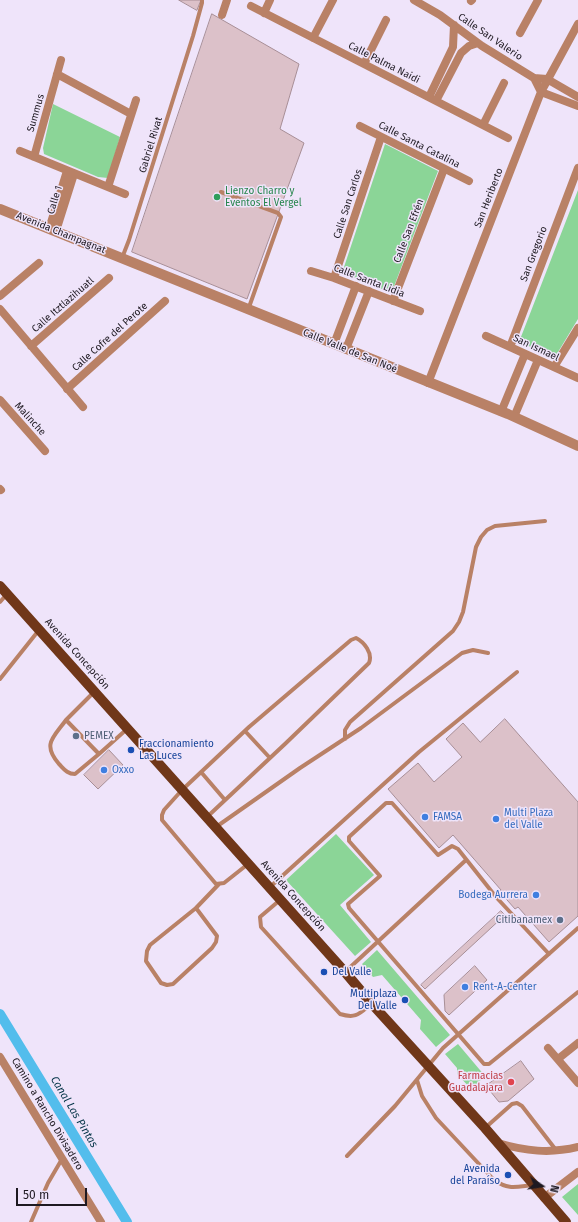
<!DOCTYPE html>
<html>
<head>
<meta charset="utf-8">
<style>
	body { margin:0 }
	#map { position:relative; width:578px; height:1222px; overflow:hidden; background:#efe4fa; font-family:"Fira Sans",sans-serif }
	canvas { display:block }
	.north { position:absolute; left:522px; top:1166px; width:40px; height:40px; -webkit-text-stroke:3px #efe4fa; paint-order:stroke; rotate:103deg; font-size:11px; font-weight:700; line-height:16px; text-align:center; color:#1e1921 }
	.north::after { content:''; display:block; margin:auto; width:14px; height:18px; background:#1e1921; clip-path:polygon(50% 0,100% 100%,50% 72%,0 100%) }
	.scale { position:absolute; left:16px; top:1188px; width:71px; height:18px; box-sizing:border-box; border:2px solid #1e1921; border-top:0; padding-left:5px; font-size:12px; line-height:14px; white-space:nowrap; color:#1e1921; -webkit-text-stroke:3px #efe4fa; paint-order:stroke }
</style>
</head>
<body>
<div id="map">
<canvas width="578" height="1222"></canvas>
<div class="north">N</div>
<div class="scale">50 m</div>
</div>
<script>
const g = document.querySelector('canvas').getContext('2d');
g.lineJoin = 'round';
function fill(path, color) { g.fillStyle = color; g.fill(path, 'evenodd'); }
function trace(path, color, width, dash) { g.strokeStyle = color; g.lineWidth = width; g.lineCap = dash ? 'butt' : 'round'; g.setLineDash(dash || []); g.stroke(path); }
function label(font, color, halo, rows, align = 'center') {
  g.font = font + ' "Fira Sans",sans-serif'; g.lineWidth = 3; g.setLineDash([]); g.textBaseline = 'middle'; g.strokeStyle = halo; g.fillStyle = color; for (const [text, x, y, turn = 0] of rows) {
    g.save(); g.translate(x, y); g.rotate((+turn || 0) * Math.PI / 180); g.textAlign = isNaN(turn) ? turn : align; if (halo) g.strokeText(text, 0, 0); g.fillText(text, 0, 0); g.restore();
  }
}
const green = new Path2D(`
	M53,104L120,137L108,178L98,177L44,154L43,148Z
	M385,144L438,171L393,289L387,291L348,275L343,270Z
	M578,190V319L555,357L519,342Z
	M336,834L374,875L340,905L371,942L355,956L286,880Z
	M377,950L450,1035L436,1047L420,1029L421,1020L382,975L373,977L362,964Z
	M458,1044L485,1076L471,1089L457,1074V1068L445,1054Z
	M578,1184V1215L562,1197Z`);
const canal = new Path2D(`
	M0,1014L127,1222`);
const building = new Path2D(`
	M179,0H201L197,10Z
	M212,14L299,64L280,129L304,143L247,299L132,252Z
	M505,719L578,802V916L549,942L518,907L515,909L500,892L501,890L453,835L439,848L388,789L418,763L434,782L462,757L446,739L463,723L480,742Z
	M109,750L123,765L98,789L84,775Z
	M501,911L505,915L425,989L421,985Z
	M475,966L487,980L449,1015L445,1011L444,995Z
	M521,1061L534,1079L508,1101L499,1102L486,1086Z`);
const service = new Path2D(`
	M221,192L278,213L281,217L248,310
	M122,258L129,240L193,36L202,3V0
	M0,602L7,594
	M0,679L39,630
	M94,692L66,720L99,754L127,729
	M66,720C53,738 42,744 59,764C64,769 67,774 75,774L99,754
	M245,731L270,758
	M345,739V730L350,722L453,631L459,622L463,612L476,547L481,537L487,530L495,526L545,521
	M201,772L225,800
	M207,817L286,743L369,663C373,653 364,642 356,638L351,640L249,727L182,790L164,810L162,815V820L216,884L224,883L248,864
	M216,827L300,768L361,728L462,653L473,650L488,653
	M270,887L419,752L517,672
	M280,900L260,917L261,927L340,1014C356,1019 359,1014 371,1004
	M196,908L217,936L216,942L212,948L173,984L167,985L161,983L146,961L147,951L150,945Z
	M196,908L219,884
	M549,954L496,897L458,849L452,846L438,855L392,803H386L349,837V841L380,876L348,904L349,908L484,1064H489L578,992
	M345,972L466,860
	M417,1080L422,1096L436,1118L494,1180C509,1190 515,1187 532,1185
	M485,1128L512,1104L517,1103L522,1106L556,1150
	M347,1156L395,1106L443,1048L578,928
	M31,1222L48,1183L62,1159`);
const minor = new Path2D(`
	M414,0L440,15L482,46L534,78L547,79L578,97
	M471,1L472,0
	M251,6L508,138
	M264,13L270,0
	M222,15L227,0
	M520,33L538,0
	M313,38L333,0
	M364,64L386,20
	M57,74L131,114
	M534,78L541,92L578,106
	M429,97L453,47L454,25
	M436,101L461,53L469,46L478,43
	M483,125L504,83
	M360,126L469,181
	M20,151L125,194
	M34,157L61,60
	M108,187L136,100
	M49,229L67,171
	M56,231L74,174
	M311,271L334,278L420,311
	M334,278L381,137
	M0,296L39,263
	M393,301L444,169
	M0,309L83,407
	M486,336L578,378
	M334,344L356,286
	M31,346L109,278
	M510,347L578,168
	M346,349L369,291
	M554,367L578,328
	M428,383L541,92L578,24
	M67,389L165,301
	M0,400L45,451
	M501,412L525,354
	M514,417L538,360
	M0,489L1,490
	M548,1048L578,1083
	M0,1057L101,1222
	M558,1059L578,1043
	M498,1143C525,1151 550,1154 578,1147
	M544,1198L578,1172`);
const tertiary = new Path2D(`
	M0,209L508,414L578,446`);
const primary = new Path2D(`
	M0,586L345,972L372,1004L485,1128L566,1222`);
const markers = [
	[217,197,4,"#2e9e5b"],
	[76,736,4,"#5c6f8a"],
	[131,750,4,"#1a4fb4"],
	[104,770,4,"#3f7fe0"],
	[425,817,4,"#3f7fe0"],
	[496,819,4,"#3f7fe0"],
	[536,895,4,"#3f7fe0"],
	[560,920,4,"#5c6f8a"],
	[324,972,4,"#1a4fb4"],
	[465,987,4,"#3f7fe0"],
	[405,1000,4,"#1a4fb4"],
	[511,1082,4,"#e0444e"],
	[508,1175,4,"#1a4fb4"]
];
const streetNames = [
	["Calle San Valerio",490,37,34],
	["Calle Palma Naidi",384,63,27],
	["Summus",36,113,-74],
	["Gabriel Rivat",151,145,-73],
	["Calle Santa Catalina",419,145,27],
	["San Heriberto",489,198,-69],
	["Calle 1",55,200,-73],
	["Calle San Carlos",348,204,-72],
	["Calle San Efrén",409,231,-69],
	["Avenida Champagnat",61,233,22],
	["San Gregorio",534,254,-69],
	["Calle Santa Lidia",369,281,21],
	["Calle Itztlazihuatl",63,305,-41],
	["Calle Cofre del Perote",110,337,-42],
	["San Ismael",536,348,25],
	["Calle Valle de San Noé",350,351,22],
	["Malinche",30,419,48],
	["Avenida Concepción",77,654,48],
	["Avenida Concepción",293,896,48],
	["Camino a Rancho Divisadero",47,1114,59]
];
const leisureNames = [
	["Lienzo Charro y",225,191],
	["Eventos El Vergel",225,203]
];
const serviceNames = [
	["PEMEX",84,736],
	["Citibanamex",552,920,"right"]
];
const transitNames = [
	["Fraccionamiento",139,744],
	["Las Luces",139,756],
	["Del Valle",332,972],
	["Multiplaza",397,994,"right"],
	["Del Valle",397,1006,"right"],
	["Avenida",500,1169,"right"],
	["del Paraíso",500,1181,"right"]
];
const shopNames = [
	["Oxxo",112,770],
	["Multi Plaza",504,813],
	["del Valle",504,825],
	["FAMSA",433,817],
	["Bodega Aurrera",528,895,"right"],
	["Rent-A-Center",473,987]
];
const healthNames = [
	["Farmacias",503,1076],
	["Guadalajara",503,1088]
];
const waterNames = [
	["Canal Las Pintas",74,1112,59]
];
fill(green, '#8bd597');
trace(canal, '#53bdec', 10);
fill(building, '#dcc1c9');
trace(building, '#a78e96', 1);
trace(service, '#b98166', 4);
trace(minor, '#b98166', 8);
trace(tertiary, '#b98166', 10);
trace(primary, '#703719', 10);
for (const [x, y, r, color] of markers) { const dot = new Path2D(); dot.arc(x, y, r, 0, 2 * Math.PI); g.fillStyle = color; g.fill(dot); trace(dot, '#efe4fa', 1.5); }
label('10px', '#1e1921', '#efe4fa', streetNames);
label('10px', '#27864d', '#efe4fa', leisureNames, 'left');
label('10px', '#4e5e75', '#efe4fa', serviceNames, 'left');
label('10px', '#164399', '#efe4fa', transitNames, 'left');
label('10px', '#366cbe', '#efe4fa', shopNames, 'left');
label('10px', '#be3a42', '#efe4fa', healthNames, 'right');
label('italic 11px', '#023346', '#efe4fa', waterNames);
</script>
</body>
</html>
